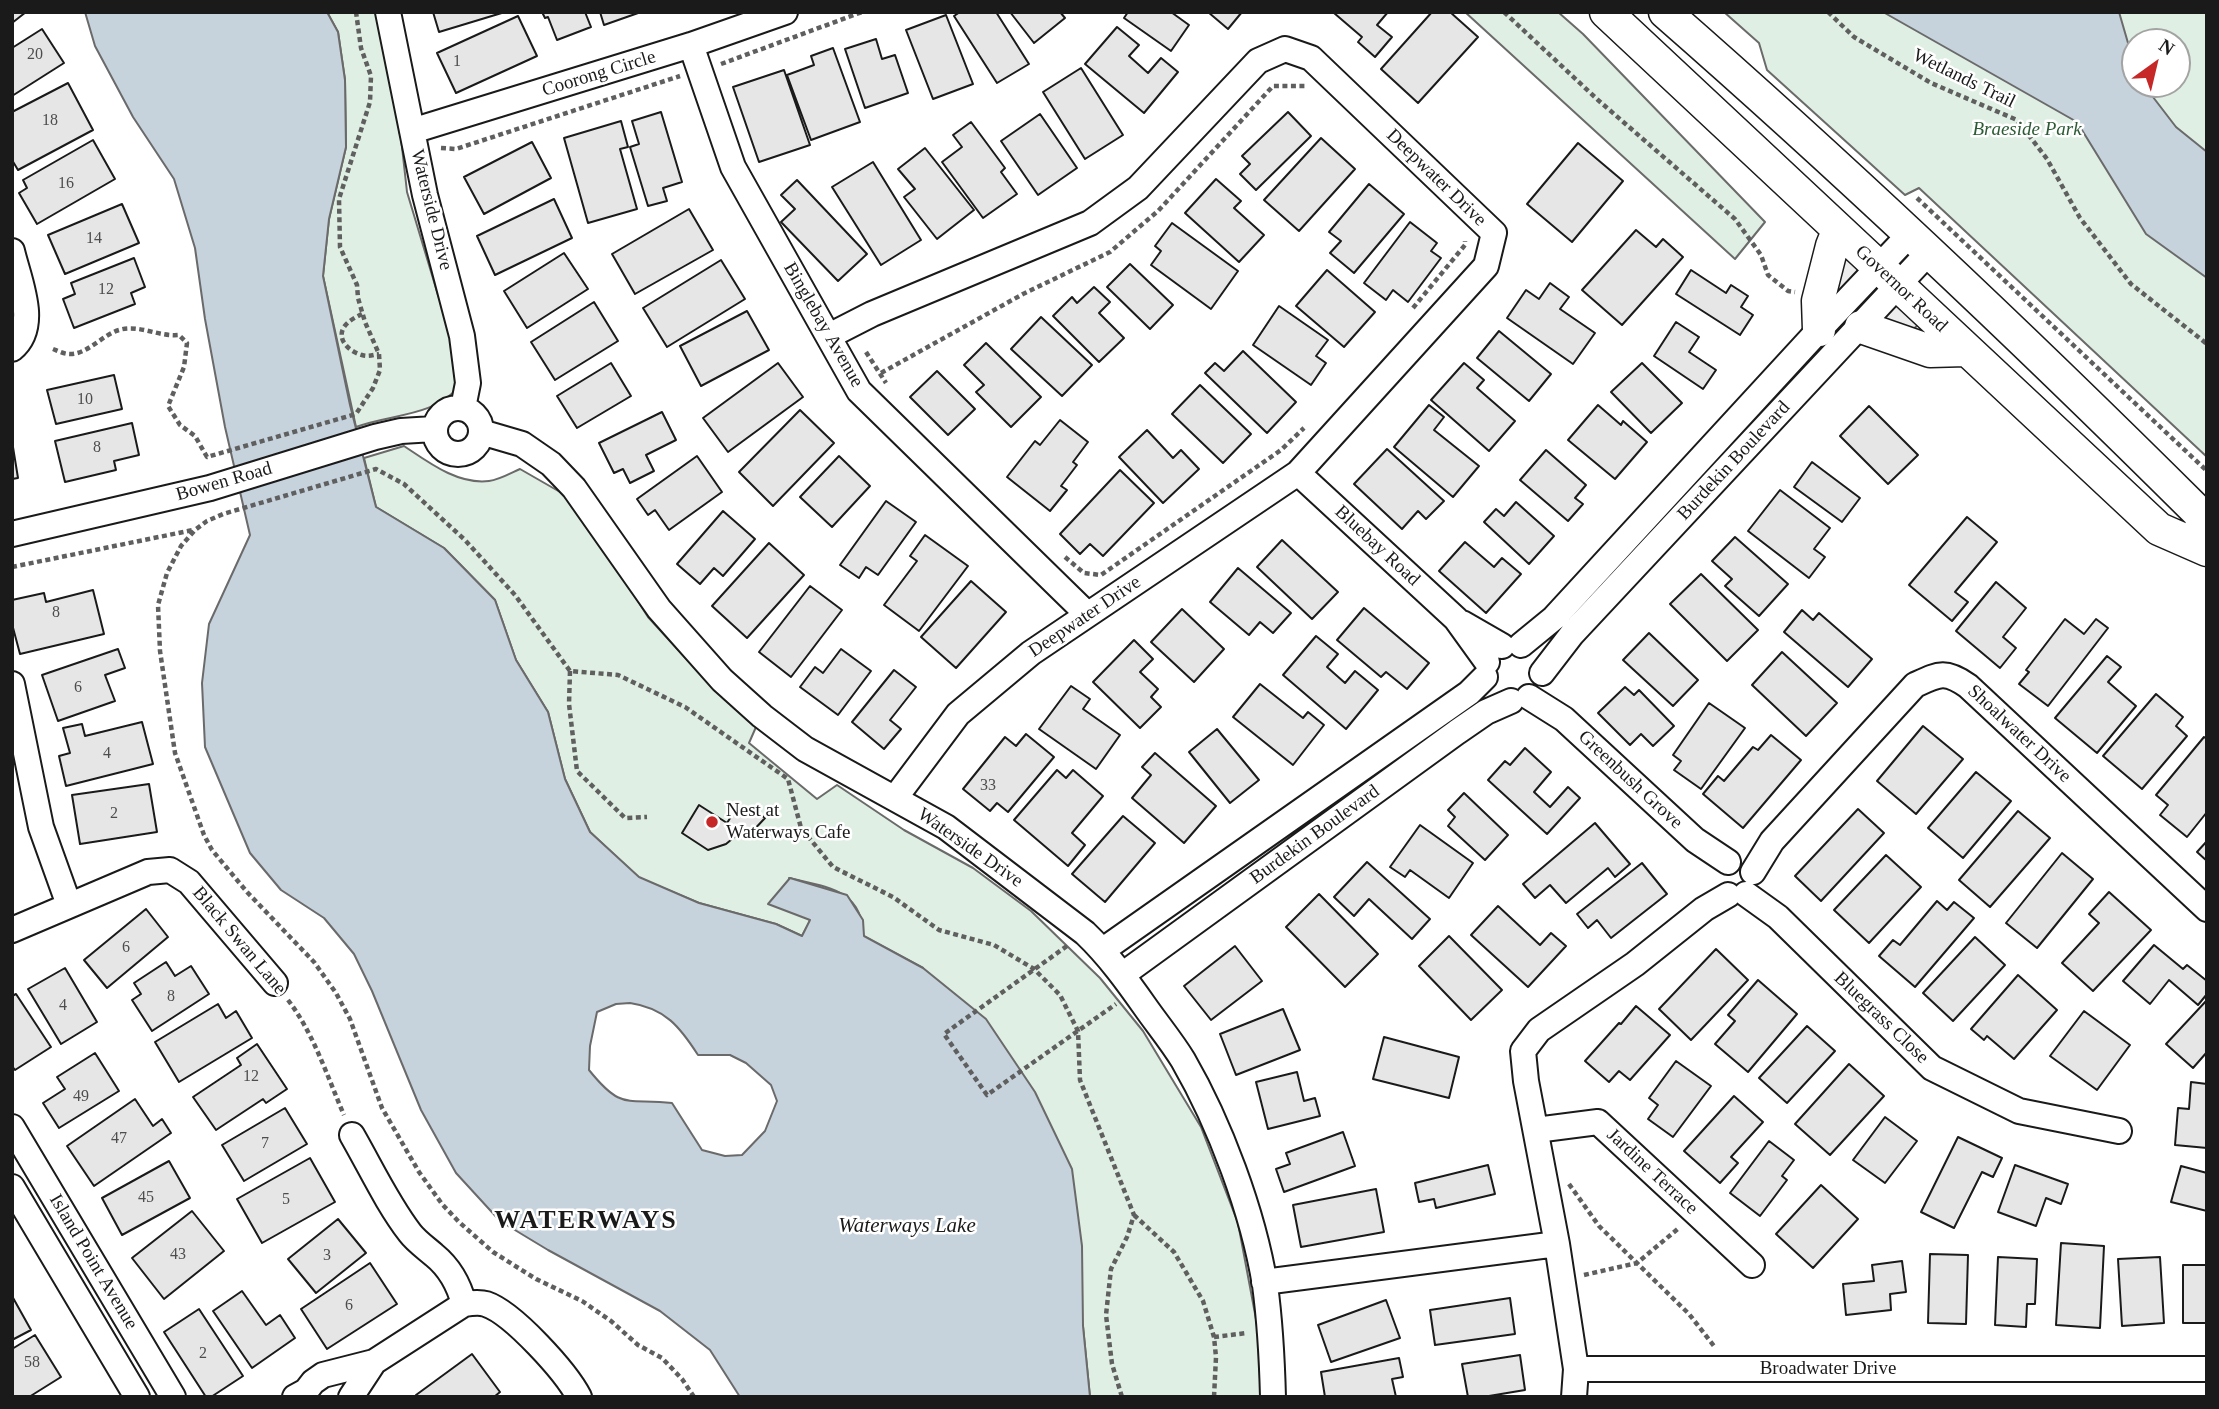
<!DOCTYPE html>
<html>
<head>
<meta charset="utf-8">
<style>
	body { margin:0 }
	#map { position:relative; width:2219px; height:1409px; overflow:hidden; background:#fff; font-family:Georgia,serif }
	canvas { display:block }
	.frame { position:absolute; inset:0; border:14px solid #1a1a1a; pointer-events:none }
	.north { position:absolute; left:2121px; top:28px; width:70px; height:70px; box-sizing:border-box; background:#fff; border:2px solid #a3a3a3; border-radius:50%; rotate:34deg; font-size:19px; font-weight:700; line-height:28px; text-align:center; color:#1a1a1a }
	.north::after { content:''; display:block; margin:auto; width:24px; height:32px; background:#c62828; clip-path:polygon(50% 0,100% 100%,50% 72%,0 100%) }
</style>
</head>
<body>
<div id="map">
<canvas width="2219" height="1409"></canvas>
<div class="frame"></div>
<div class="north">N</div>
</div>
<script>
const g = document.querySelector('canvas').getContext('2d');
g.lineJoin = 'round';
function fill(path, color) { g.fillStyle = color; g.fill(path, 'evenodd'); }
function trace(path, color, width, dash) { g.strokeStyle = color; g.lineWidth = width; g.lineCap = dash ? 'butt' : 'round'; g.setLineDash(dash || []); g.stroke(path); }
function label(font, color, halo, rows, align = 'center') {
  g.font = font + ' Georgia,serif'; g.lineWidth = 5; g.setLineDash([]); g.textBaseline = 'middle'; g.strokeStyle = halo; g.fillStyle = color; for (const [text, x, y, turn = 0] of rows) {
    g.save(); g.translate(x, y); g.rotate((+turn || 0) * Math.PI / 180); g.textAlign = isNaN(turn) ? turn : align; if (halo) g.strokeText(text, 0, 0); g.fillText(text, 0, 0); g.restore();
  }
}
const green = new Path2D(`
	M327,12H377L398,111L407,192L438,295L453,337L458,387C434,417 390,414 356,427L323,276L329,219L346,147L345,80L338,32Z
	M1465,12H1558L1583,34L1765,222L1735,259Z
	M1724,12H2207V457L1919,188L1905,195L1767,70L1759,43ZM2135,42H2177V84H2135Z
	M404,446C428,462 458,485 489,481C499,480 511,473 520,469L574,500L648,617L712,687L756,727L749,743L817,799L837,785L904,830L973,868L1031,911L1100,978L1143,1031L1201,1127L1238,1223L1256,1319L1267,1397H1090L1083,1326L923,968L863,936C863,889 826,887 789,878L810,921L802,936L776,924L699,903L639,878L590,832L565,779L548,712L516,660L495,600L444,548L376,507L364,458Z`);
const parking = new Path2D(`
	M1843,256L1861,271L1834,298Z
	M1895,302L1919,324L1910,332L1876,321Z`);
const water = new Path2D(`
	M85,12H327L338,32L345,80L346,147L329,219L323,276L350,405L376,507L444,548L495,600L516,660L548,712L565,779L590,832L639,877L699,903L776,924L802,936L810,920L768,904L790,878L847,895L863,920L864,936L923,968L986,1019L1035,1092L1072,1169L1082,1246L1083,1326L1090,1397H740L710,1350L660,1311L548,1250L500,1221L456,1173L421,1110L372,991L354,954L324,918L281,890L250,853L205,747L202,683L209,624L250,535L225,427L205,319L195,248L174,179L133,117L95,46ZM630,1003C665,1008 680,1027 698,1055H730L746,1063L771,1085L777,1101L765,1131L742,1155L725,1156L702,1150L672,1103C626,1098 622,1111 589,1070L590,1046L597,1012L616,1004Z
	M1883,12H2119L2135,67V84H2143L2176,127L2207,152V278L2146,234L2077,122Z`);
const building = new Path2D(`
	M12,12H26L12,23Z
	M433,12H505L439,32Z
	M542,12H585L591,27L557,40L548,17L545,18Z
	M600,12H641L604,25Z
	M960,12H996L1029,64L997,83L954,16Z
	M1010,12H1060L1065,18L1034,43Z
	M1128,12H1171L1189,25L1171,51L1124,18Z
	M1208,12H1242L1228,29Z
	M1388,12L1377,25L1392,37L1375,57L1358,42L1362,37L1334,13Z
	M1432,12H1450L1478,37L1418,103L1381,69Z
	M946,15L973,84L933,99L906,30Z
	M518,16L537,56L456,93L437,53Z
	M1117,27L1139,45L1129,56L1148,73L1161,58L1178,72L1144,113L1085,64Z
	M42,29L64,63L12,96V48Z
	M876,39L882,59L895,55L908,93L865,108L845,49Z
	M833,48L860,122L811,140L787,75L814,65L811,56Z
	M1081,68L1123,135L1085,159L1043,92Z
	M784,70L810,145L759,162L733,87Z
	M68,83L93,130L18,170L12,160V112Z
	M661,112L682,182L663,188L667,201L648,206L630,147L639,144L632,121Z
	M1288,112L1311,136L1256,190L1240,174L1250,164L1242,156Z
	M1040,114L1077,168L1038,195L1001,141Z
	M621,121L628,147L620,149L637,209L588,223L564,138Z
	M971,122L1005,168L1001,172L1017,194L983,218L942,162L962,147L953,135Z
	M1321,138L1355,169L1299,231L1264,200Z
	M93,140L115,179L37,224L19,193L27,188L23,180Z
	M532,142L551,178L484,214L464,177Z
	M1578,143L1623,181L1572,242L1527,204Z
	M925,148L974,210L937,239L904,197L915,189L898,169Z
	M873,162L921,240L881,265L832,187Z
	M1216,179L1241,201L1234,208L1264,235L1239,262L1185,213Z
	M797,180L867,254L838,281L781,222L795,209L781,195Z
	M1369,184L1404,214L1354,273L1330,253L1341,241L1329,232Z
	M554,199L572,238L495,275L477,236Z
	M122,204L139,243L65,274L48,235Z
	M689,209L713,250L635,294L612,254Z
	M1410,222L1437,243L1431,251L1441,258L1408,302L1393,290L1386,300L1364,283Z
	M1172,223L1238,271L1211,309L1151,265L1161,251L1155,246Z
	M1636,230L1656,247L1663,239L1683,257L1622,325L1582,290Z
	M564,253L588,289L527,328L504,291Z
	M134,258L145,287L131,293L135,304L74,328L63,299L75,294L71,283Z
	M721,260L745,299L667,347L643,308Z
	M1130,264L1173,305L1150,329L1107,287Z
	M1327,270L1375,312L1344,347L1296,306Z
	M1691,270L1726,293L1731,285L1748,296L1741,307L1753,315L1740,335L1676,294Z
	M1550,283L1569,297L1560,309L1595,333L1573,364L1507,318L1526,290L1539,299Z
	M1094,287L1110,302L1099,313L1124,338L1099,362L1053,316L1072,297L1077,303Z
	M594,302L618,341L555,380L531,342Z
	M1279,306L1328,340L1316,356L1326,363L1311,385L1253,345Z
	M747,311L769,350L701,386L680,346Z
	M1041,317L1092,365L1062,396L1011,349Z
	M1676,322L1699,337L1689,352L1716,370L1703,389L1654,356Z
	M1499,331L1551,374L1529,401L1477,358Z
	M986,343L1041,397L1011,427L976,392L984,385L964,365Z
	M1243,351L1296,402L1267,433L1205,373L1215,363L1224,371Z
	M611,363L631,396L577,428L557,396Z
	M778,363L803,397L728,452L703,418Z
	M1464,363L1484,380L1477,388L1515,421L1489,451L1431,400Z
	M1642,363L1682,403L1651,433L1611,392Z
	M937,371L975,409L948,435L910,397Z
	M114,375L122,409L56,424L47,390Z
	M1200,385L1251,434L1223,463L1172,414Z
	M1429,405L1444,417L1434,430L1479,466L1453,497L1394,447Z
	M1598,405L1621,425L1623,421L1647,442L1615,479L1568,440Z
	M1869,406L1918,455L1888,484L1840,436Z
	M800,410L834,443L773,506L739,472Z
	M662,412L676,440L646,455L654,471L630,483L623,469L614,473L599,443Z
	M1060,420L1088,442L1073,462L1077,465L1061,486L1067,490L1050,511L1007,477L1035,441L1040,445Z
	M132,423L139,455L114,461L116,470L65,482L55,441Z
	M1147,430L1173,458L1181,450L1199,469L1163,503L1119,457Z
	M12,441L18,478L12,479Z
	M1387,449L1444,501L1426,519L1418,511L1402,529L1354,484Z
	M1546,450L1586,485L1575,498L1583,504L1568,521L1520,480Z
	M697,456L722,492L669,530L655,510L648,515L637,499Z
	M839,456L870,486L832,527L800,497Z
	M1812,462L1860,498L1842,522L1794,487Z
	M1120,470L1154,503L1103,556L1090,544L1080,554L1060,534Z
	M1780,490L1830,528L1814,549L1825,557L1809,578L1748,531Z
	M886,501L916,522L878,575L866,567L859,578L840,565Z
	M1516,502L1554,536L1529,564L1484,522L1496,509L1504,516Z
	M723,511L755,539L723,576L714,568L700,584L677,564Z
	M1967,517L1997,542L1955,592L1968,602L1952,621L1909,585Z
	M925,535L968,566L919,631L884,605L917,561L910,556Z
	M1735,537L1788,584L1759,616L1725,586L1732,579L1712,561Z
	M1282,540L1338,592L1312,619L1257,567Z
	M1465,542L1494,567L1502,558L1521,574L1486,613L1439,571Z
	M769,543L804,575L747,638L712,606Z
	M1238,568L1291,613L1273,633L1260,622L1249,635L1210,602Z
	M1701,574L1758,630L1727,661L1670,604Z
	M971,581L1006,612L956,668L921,637Z
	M1996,582L2026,608L2003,637L2016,648L2000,668L1956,631Z
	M810,586L842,610L791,677L759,652Z
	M93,590L104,634L20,654L12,624V600L44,593L46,602Z
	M1364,608L1429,663L1407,689L1386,672L1381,677L1337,640Z
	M1182,609L1224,649L1194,682L1151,642Z
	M1802,610L1813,620L1819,613L1872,659L1848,687L1784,632Z
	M2065,619L2084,634L2096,619L2108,628L2048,706L2019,684L2029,672L2026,670Z
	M1649,633L1698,680L1673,706L1623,660Z
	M1316,636L1338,654L1327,667L1345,683L1355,671L1378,690L1346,729L1283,675Z
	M1134,640L1153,659L1140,672L1158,689L1151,697L1161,707L1140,728L1093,682Z
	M118,649L125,668L105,675L115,701L58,721L42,675Z
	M841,649L871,671L838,715L800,687L815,667L823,673Z
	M1782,652L1837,703L1806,736L1752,685Z
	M2107,656L2121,667L2108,682L2136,706L2097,753L2055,718Z
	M894,670L916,687L890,720L901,729L884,749L852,722Z
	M1260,684L1303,718L1308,712L1324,725L1293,765L1233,717Z
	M1071,686L1090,699L1083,709L1120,735L1096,769L1039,729Z
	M1625,687L1634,695L1639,690L1674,726L1653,746L1641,734L1630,745L1598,713Z
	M2156,694L2183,717L2176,726L2187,736L2142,789L2103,756Z
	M1709,703L1745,728L1701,789L1674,770L1681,761L1673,755Z
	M142,722L153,764L66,786L59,756L70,753L63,728L82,724L85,736Z
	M1923,726L1963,759L1916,814L1877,781Z
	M1217,729L1259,780L1230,803L1189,752Z
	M1026,734L1054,757L1008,812L997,803L990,811L963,789L1005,737L1016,746Z
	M1771,735L1801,760L1743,828L1703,794L1718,776L1724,781L1753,747L1758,750Z
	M2204,737L2207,739V812L2187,837L2160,815L2168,805L2156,795Z
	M1525,748L1551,772L1534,792L1550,807L1568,787L1580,798L1547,834L1488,780L1505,761L1510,765Z
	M1155,753L1216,806L1184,843L1132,798L1151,775L1142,767Z
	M1057,770L1066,778L1073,770L1103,796L1072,833L1085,845L1068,866L1014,820Z
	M1976,772L2011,801L1963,858L1928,828Z
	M149,784L157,832L80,844L72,795Z
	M1464,793L1508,835L1485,860L1448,826L1455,817L1448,810Z
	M699,805L727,823L734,812L751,807L765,818L750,834L743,830L726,844L708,850L682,833Z
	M1858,809L1884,833L1821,901L1795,876Z
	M2018,811L2050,838L1990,907L1959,880Z
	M1123,816L1155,843L1105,902L1072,874Z
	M1595,823L1630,864L1615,877L1608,868L1566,903L1550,885L1535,898L1523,884Z
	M1420,825L1473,863L1449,898L1410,870L1405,877L1390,867Z
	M2207,841V861L2197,852Z
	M2062,853L2093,879L2037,948L2006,923Z
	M1886,855L1921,887L1869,943L1834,910Z
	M1367,862L1430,919L1412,939L1369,899L1354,916L1334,897Z
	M1642,863L1667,894L1611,938L1597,920L1588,928L1577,914Z
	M2109,892L2151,930L2093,991L2062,963L2099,923L2089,914Z
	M1319,894L1378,954L1345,987L1286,927Z
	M1937,901L1947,910L1954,902L1974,918L1915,987L1879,956L1893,940L1900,945Z
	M1498,906L1540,945L1551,933L1566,946L1528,987L1471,935Z
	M146,909L168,937L107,988L84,960Z
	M1449,936L1502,990L1471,1020L1419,966Z
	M1975,937L2005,965L1953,1021L1923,993Z
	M2154,945L2183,969L2187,965L2207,981V994L2198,1005L2169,980L2150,1004L2123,981Z
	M1235,946L1262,981L1211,1020L1184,986Z
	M1716,949L1748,980L1691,1040L1659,1009Z
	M166,962L175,976L191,966L209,994L152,1031L132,1000L141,994L134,983Z
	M65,968L97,1022L61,1044L28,989Z
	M2018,975L2057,1010L2014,1059L1987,1036L1984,1040L1971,1029Z
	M1758,980L1797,1014L1748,1072L1715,1044L1735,1021L1728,1015Z
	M16,994L51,1047L15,1070L12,1066V996Z
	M2207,1000V1052L2193,1068L2166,1044Z
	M218,1004L226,1018L236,1011L252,1038L179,1082L155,1042Z
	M1636,1006L1670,1035L1630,1080L1619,1071L1609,1082L1585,1061L1619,1023L1621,1024Z
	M1283,1009L1300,1050L1236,1075L1220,1034Z
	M2084,1011L2130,1045L2097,1090L2050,1056Z
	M1807,1026L1835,1051L1787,1103L1759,1078Z
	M1384,1037L1459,1057L1449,1098L1373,1079Z
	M257,1044L287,1089L266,1103L263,1099L216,1130L193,1097L241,1065L237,1058Z
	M95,1053L119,1091L59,1128L43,1103L65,1089L57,1077Z
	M1676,1061L1711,1086L1673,1137L1648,1119L1658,1105L1649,1098Z
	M1849,1064L1884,1096L1830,1155L1795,1124Z
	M1297,1072L1304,1101L1315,1098L1320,1116L1268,1129L1256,1082Z
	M2191,1082L2207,1084V1148L2175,1145L2178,1108L2189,1109Z
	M1734,1096L1763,1122L1731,1157L1738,1163L1720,1183L1684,1151Z
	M135,1099L153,1126L162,1119L171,1133L94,1186L67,1146Z
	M285,1108L307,1144L244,1181L222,1145Z
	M1885,1117L1917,1141L1885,1183L1853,1160Z
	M1343,1132L1355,1166L1284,1192L1276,1169L1290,1164L1286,1153Z
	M1958,1137L2002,1158L1993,1177L1982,1172L1954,1228L1921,1212Z
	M1769,1141L1794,1160L1782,1176L1787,1180L1760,1216L1730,1193Z
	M310,1158L335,1202L262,1243L237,1199Z
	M169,1161L190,1198L122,1235L102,1198Z
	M1488,1165L1495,1194L1436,1208L1434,1199L1419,1202L1415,1183Z
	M2015,1165L2068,1184L2061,1204L2046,1198L2036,1226L1998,1212Z
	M2181,1166L2207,1173V1211L2171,1202Z
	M1821,1185L1858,1219L1813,1268L1776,1234Z
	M1376,1189L1384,1232L1301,1247L1293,1205Z
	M192,1211L224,1251L164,1299L132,1258Z
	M338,1219L366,1253L316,1293L288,1259Z
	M2061,1243L2104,1246L2100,1328L2056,1325Z
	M1930,1254L1968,1255L1966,1324L1928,1323Z
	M1998,1257L2037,1259L2035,1304H2027L2026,1327L1995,1325Z
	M2160,1257L2164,1323L2122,1326L2118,1259Z
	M1902,1261L1906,1292L1890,1294L1891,1310L1846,1315L1843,1284L1874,1281L1872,1265Z
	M370,1263L397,1304L327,1349L301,1309Z
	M2183,1265H2207V1323H2183Z
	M242,1291L266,1325L280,1315L295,1338L252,1368L213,1311Z
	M12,1296L31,1330L12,1340Z
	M1510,1298L1515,1334L1435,1345L1430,1310Z
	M1386,1300L1400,1338L1331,1362L1318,1325Z
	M199,1309L243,1376L211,1397H206L164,1332Z
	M35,1335L61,1377L29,1397H12V1349Z
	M472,1354L500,1392L494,1397H418L416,1395Z
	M1520,1355L1525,1390L1483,1397H1468L1462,1364Z
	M1399,1358L1403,1377L1392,1379L1396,1397H1325L1321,1372Z`);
const path = new Path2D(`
	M1504,12L1598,100L1735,219L1761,255L1768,275L1788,291L1795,292
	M1828,12L1854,37L1931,83L2017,120L2047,159L2080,218L2131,284L2207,344
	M721,64L862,12
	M441,148L456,149L680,76
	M1917,198L2207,471
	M1413,308L1465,245V241
	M362,314C356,317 348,321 344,327C336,340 350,352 362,355C368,357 373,355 379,354
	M53,349C58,351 64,354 69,354C87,355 102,335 119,330C139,324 158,337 179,335L187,343L184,367L168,406L180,425L195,436L207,457L356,414L373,388L380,370L379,354L365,322L358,298L357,285L340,247L339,199L370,102L371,76L361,48L356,12
	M866,352L886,383
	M881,373L1023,294L1110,252L1158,211L1273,86H1305
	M1065,557L1084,573L1101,575L1281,450L1304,428
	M12,567L193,530
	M570,671L569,704L577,771L625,818L647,817
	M1067,946L944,1034L987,1095L1116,1004
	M288,1000C314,1034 327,1076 344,1115
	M1569,1184L1599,1226L1689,1314L1714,1346
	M1134,1215L1174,1252L1203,1301L1214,1337L1216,1357L1214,1397
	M1584,1275L1637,1263L1680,1227
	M1214,1337L1247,1333
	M694,1397L682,1379L662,1358L638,1345L611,1321L582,1301L536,1279L493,1252L459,1222L442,1204L419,1172L382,1108L350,1019L336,993L314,962L247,892L212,850L204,835L175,753L160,651L158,605L167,573L181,546L195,530L207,521L223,514L376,469L404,484L465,540L515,595L570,671L618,675L685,707L788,779L801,828L833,867L893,897L939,930L994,945L1034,969L1060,995L1078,1031L1080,1080L1134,1215L1127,1237L1111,1269L1106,1315L1112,1364L1122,1397`);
const minor = new Path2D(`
	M388,12L425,195L462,336L468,383L463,408
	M691,45L733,167L859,391L1087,614
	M412,131L691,45L785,12
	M12,251C19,281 40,326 12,349
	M829,336L872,314L1090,223L1138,188L1258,61L1285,49L1311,58L1494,233L1486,266L1298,473L1031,653L958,714L895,798
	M435 431a23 23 0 1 1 46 0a23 23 0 1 1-46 0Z
	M481,432L522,444L551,464L574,488L659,609L722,680L762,716L805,749L946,827L1085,933C1109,956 1127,981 1146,1008C1158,1025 1172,1042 1183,1060C1220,1124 1253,1212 1265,1285C1270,1322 1272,1359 1273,1397
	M1298,473L1456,619L1487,662
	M12,534L210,488L375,437L401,431L434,429
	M1462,623L1502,646
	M1521,645L1554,618L1819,330L1910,234
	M1542,673L1572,634L1929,252
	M12,684L41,827L69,905
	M1529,697L1564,719L1695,840L1728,862
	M1753,872L1772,841L1915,685C1939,674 1945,670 1968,686L2207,909
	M1746,894L1778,917L1932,1068L2019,1111L2119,1131
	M1728,895L1704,909L1635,964L1539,1030L1523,1051L1526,1081L1557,1244L1576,1369H2207
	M12,930L148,872L170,870L189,882L275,983
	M1103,950L1469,693L1485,677
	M1122,975L1457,732L1486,712L1511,701
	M12,1127L173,1397
	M1536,1130L1598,1122L1752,1265
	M352,1135C371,1168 387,1203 410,1233C416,1241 426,1248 434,1255C450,1268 459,1285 464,1304
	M12,1187L137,1397
	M1264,1282L1557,1244
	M295,1397L306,1391L313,1382L323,1375L374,1362L464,1304C471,1303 480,1302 486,1304C513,1313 566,1372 579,1397
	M351,1397L374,1362
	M1574,1397L1576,1369`);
const major = new Path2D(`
	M1606,12L2159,529L2207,550
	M1665,12C1849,173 2026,341 2199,513L2207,532
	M1861,327L1930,351L1966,350
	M1819,330L1818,301L1832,246L1838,231`);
const markers = [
	[712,822,7,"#c62828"]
];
const numberNames = [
	["20",35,55],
	["1",457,62],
	["18",50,121],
	["16",66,184],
	["14",94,239],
	["12",106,290],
	["10",85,400],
	["8",97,448],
	["8",56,613],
	["6",78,688],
	["4",107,754],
	["33",988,786],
	["2",114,814],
	["6",126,948],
	["8",171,997],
	["4",63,1006],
	["12",251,1077],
	["49",81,1097],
	["47",119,1139],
	["7",265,1144],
	["45",146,1198],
	["5",286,1200],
	["43",178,1255],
	["3",327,1256],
	["6",349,1306],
	["2",203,1354],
	["58",32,1363]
];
const streetNames = [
	["Coorong Circle",599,74,-17],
	["Wetlands Trail",1964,79,26],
	["Deepwater Drive",1436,178,44],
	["Waterside Drive",431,210,76],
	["Governor Road",1901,289,43],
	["Binglebay Avenue",823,325,60],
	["Burdekin Boulevard",1734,461,-47],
	["Bowen Road",224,482,-16],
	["Bluebay Road",1377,546,43],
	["Deepwater Drive",1085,617,-34],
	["Shoalwater Drive",2019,734,43],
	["Greenbush Grove",1630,780,43],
	["Burdekin Boulevard",1315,835,-36],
	["Waterside Drive",970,848,35],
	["Black Swan Lane",239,941,50],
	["Bluegrass Close",1881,1018,44],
	["Jardine Terrace",1652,1172,43],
	["Island Point Avenue",93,1262,59],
	["Broadwater Drive",1828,1369]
];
const parkNames = [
	["Braeside Park",2027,130]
];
const poiNames = [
	["Nest at",726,811],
	["Waterways Cafe",726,833]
];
const waterNames = [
	["Waterways Lake",907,1226]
];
const districtNames = [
	["WATERWAYS",586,1221]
];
fill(green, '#e0efe3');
trace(green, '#6a6a6a', 2);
fill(parking, '#ededed');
trace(parking, '#6a6a6a', 2);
fill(water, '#c6d2dc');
trace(water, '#6a6a6a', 2);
fill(building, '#e6e6e6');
trace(building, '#1a1a1a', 2);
trace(minor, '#1a1a1a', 28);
trace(major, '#1a1a1a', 35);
trace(path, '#5f5f5f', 4.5, [5, 3.5]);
trace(minor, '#fff', 24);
trace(major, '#fff', 32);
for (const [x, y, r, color] of markers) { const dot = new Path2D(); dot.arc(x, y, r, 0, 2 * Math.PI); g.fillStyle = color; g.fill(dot); trace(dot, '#fff', 2.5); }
label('16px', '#4d4d4d', null, numberNames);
label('19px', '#1a1a1a', '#fff', streetNames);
label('italic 19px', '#2b5a34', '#fff', parkNames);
label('19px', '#1a1a1a', '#fff', poiNames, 'left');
label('italic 21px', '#1a1a1a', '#fff', waterNames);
g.letterSpacing = '2px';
label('bold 26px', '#1a1a1a', '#fff', districtNames);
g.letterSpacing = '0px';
</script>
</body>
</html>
